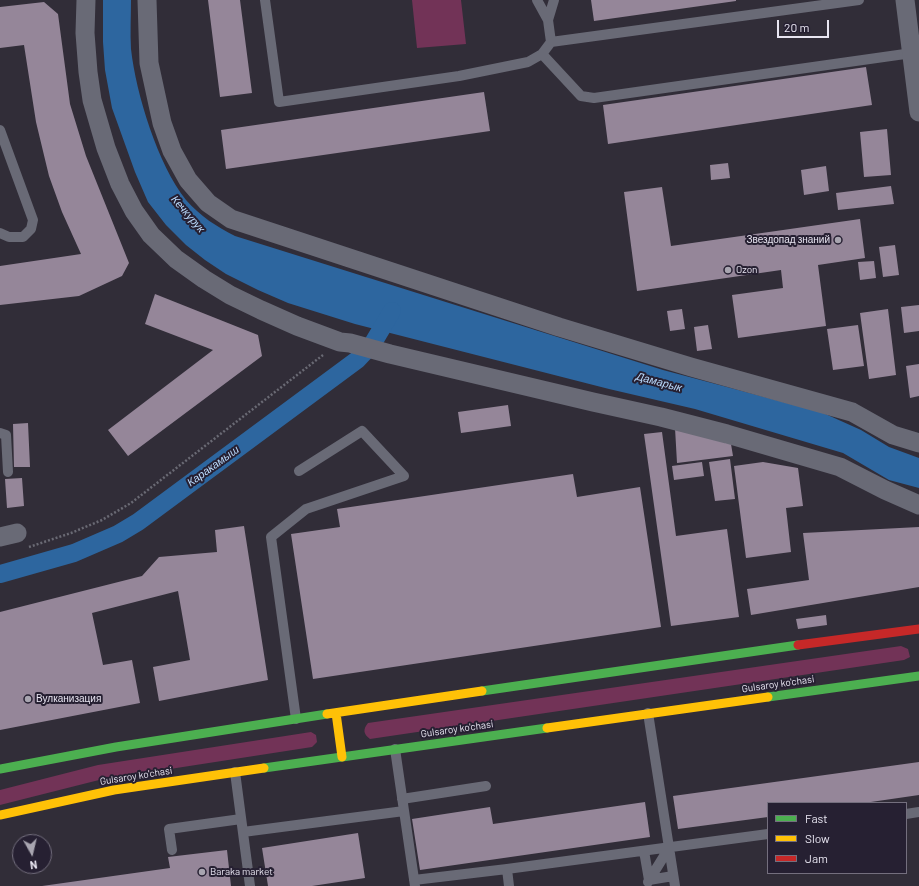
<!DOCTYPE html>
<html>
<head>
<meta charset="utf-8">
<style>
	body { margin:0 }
	#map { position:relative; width:919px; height:886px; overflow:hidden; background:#312d38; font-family:Barlow,sans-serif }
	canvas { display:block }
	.legend { position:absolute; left:767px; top:802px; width:140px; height:72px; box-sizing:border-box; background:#262032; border:1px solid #746f7e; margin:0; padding:5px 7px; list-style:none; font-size:12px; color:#e8e5f1 }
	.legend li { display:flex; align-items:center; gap:8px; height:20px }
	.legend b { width:20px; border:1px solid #746f7e }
	.north { position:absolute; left:12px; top:834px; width:40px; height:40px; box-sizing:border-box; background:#262032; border:1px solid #746f7e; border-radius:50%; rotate:172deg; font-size:11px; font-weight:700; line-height:16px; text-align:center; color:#e8e5f1 }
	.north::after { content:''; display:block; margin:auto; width:14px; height:18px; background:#a8a5b0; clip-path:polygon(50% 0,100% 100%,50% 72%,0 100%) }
	.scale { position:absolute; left:777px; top:20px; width:52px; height:18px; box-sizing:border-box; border:2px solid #e8e5f1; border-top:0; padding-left:5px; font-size:12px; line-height:14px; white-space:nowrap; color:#e8e5f1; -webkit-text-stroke:3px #262032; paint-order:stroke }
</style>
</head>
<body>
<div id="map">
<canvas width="919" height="886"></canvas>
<ul class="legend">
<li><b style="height:5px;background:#4caf50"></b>Fast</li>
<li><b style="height:5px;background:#ffc107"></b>Slow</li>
<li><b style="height:5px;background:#c62828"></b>Jam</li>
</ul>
<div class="north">N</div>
<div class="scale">20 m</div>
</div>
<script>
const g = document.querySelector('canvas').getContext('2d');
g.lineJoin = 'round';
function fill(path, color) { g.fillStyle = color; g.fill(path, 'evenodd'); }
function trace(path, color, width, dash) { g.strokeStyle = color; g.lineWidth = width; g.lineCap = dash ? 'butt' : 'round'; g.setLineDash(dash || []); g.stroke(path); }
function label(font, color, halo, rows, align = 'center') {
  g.font = font + ' Barlow,sans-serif'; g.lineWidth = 4; g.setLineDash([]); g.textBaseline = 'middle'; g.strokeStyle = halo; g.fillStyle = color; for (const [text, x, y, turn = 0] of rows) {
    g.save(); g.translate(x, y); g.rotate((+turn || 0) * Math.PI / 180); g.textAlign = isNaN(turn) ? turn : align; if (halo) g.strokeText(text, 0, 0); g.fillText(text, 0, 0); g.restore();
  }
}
const green = new Path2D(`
	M412,0H461L466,44L417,48Z
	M901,646L908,649L910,657L904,660L370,739C363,734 363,729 368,723Z
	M311,732L316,735L317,742L312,747L99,780L0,805V790L98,765Z`);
const water = new Path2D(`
	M103,0H131C131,16 130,33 131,49C136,94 158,165 186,200C200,216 217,227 235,236L663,370L821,412L861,430L889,447L919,458V488L889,480L843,453L695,409L609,389L355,324L288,303L258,290L226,274L205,260L186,245L166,225L148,202L135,172L112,108L105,70L103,42Z`);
const canal = new Path2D(`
	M0,574L74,553L118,534L138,522L357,360L373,343L392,311`);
const building = new Path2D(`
	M208,0H240L252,93L220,97Z
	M591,0H736V1L594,21Z
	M44,2L58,14L70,104L86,156L129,263L122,276L79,296L0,305V266L81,254L62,212L49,176L36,122L24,45L0,48V7Z
	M866,67L872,105L608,144L603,105Z
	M484,92L490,131L226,169L221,130Z
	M887,129L891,175L864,177L860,132Z
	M728,163L730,178L711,180L710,165Z
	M826,166L829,191L804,195L801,170Z
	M891,186L894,204L838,210L836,193Z
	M662,187L671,246L860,219L865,258L818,265L826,326L738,338L732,295L783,288L781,270L637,291L624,192Z
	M895,245L899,275L883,277L879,247Z
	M874,261L876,278L860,280L858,262Z
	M155,294L258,335L262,356L128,456L108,430L213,350L145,324Z
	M919,305V331L904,333L901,307Z
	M682,309L685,329L670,331L667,311Z
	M888,309L896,375L869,379L860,313Z
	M708,325L712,349L697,351L694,327Z
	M858,325L864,366L833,370L827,329Z
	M919,364V396L910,398L906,366Z
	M508,405L511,426L461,433L458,412Z
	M28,423L30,467H14L13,424Z
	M675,428L730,438L733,456L677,463Z
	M662,432L676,536L727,529L739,617L671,626L644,434Z
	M730,459L735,499L715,501L709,462Z
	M702,462L704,476L674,480L672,466Z
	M763,462L798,468L803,506L786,508L791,552L746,558L734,466Z
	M573,474L577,497L640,487L661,627L313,679L291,534L340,527L337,509Z
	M22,478L24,506L7,508L5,479Z
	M244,526L268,680L159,701L153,667L190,660L178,591L92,613L103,665L132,660L140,703L0,730V612L142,576L159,557L217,552L215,530Z
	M919,527V587L751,615L747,589L809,580L803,533Z
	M826,615L827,625L798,629L796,619Z
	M919,762V795L864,803H768V817L678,829L673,796Z
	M645,802L650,837L420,870L412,819L490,807L493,824Z
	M358,833L365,878L312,886H268L262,848Z
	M227,850L231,886H42L170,868L168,857Z`);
const path = new Path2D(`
	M29,547L71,533L102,520L131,503L323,355`);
const lane = new Path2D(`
	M265,0L279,102L459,76L528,62L542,54L551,42L548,20L554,0
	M537,0L548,20
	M551,42L859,0
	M542,54L581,96L594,98L912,53
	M0,130L33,220L31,229L23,237H9L0,233
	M0,433L6,435L8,472
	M648,713L675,886
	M296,719L271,537L306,509L404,476L362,431L299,471
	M395,749L415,886
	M235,772L250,886
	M402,799L486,786
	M906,814L919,812
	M243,832L404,811
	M172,850L169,829L241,819
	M644,851L649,880L673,876
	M507,869L509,886
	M414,880L507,869L768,834
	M648,882L669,848`);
const street = new Path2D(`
	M86,0L85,33L88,72L92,100L106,148L120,184L134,211L151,235L176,259L204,279L230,295L261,310L297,326L340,342L350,343L390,354L593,402L661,417L727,434L840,467L885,490L919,505
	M147,0L149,63L162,123L172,151L188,180L208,203L231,219L559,327L691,367L852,412L893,435L919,443
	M905,0L919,112
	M0,537L17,533`);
const fast = new Path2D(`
	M482,691L798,645
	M768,697L919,676
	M264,768L547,728
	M0,769L116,747L327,714`);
const slow = new Path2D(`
	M336,713L342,757
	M327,714L482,691
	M547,728L768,697
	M0,815L114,790L264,768`);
const jam = new Path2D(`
	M798,645L919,629`);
const markers = [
	[838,240,4,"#a8a5b0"],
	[728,270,4,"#a8a5b0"],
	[28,699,4,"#a8a5b0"],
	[202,872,4,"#a8a5b0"]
];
const poiNames = [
	["Звездопад знаний",830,240,"right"],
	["Ozon",736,270],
	["Вулканизация",36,699],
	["Baraka market",210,872]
];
const streetNames = [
	["Gulsaroy ko'chasi",778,684,-8],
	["Gulsaroy ko'chasi",457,729,-8],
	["Gulsaroy ko'chasi",136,776,-9]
];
const waterNames = [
	["Кечкурук",188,214,49],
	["Дамарык",659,382,15],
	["Каракамыш",213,466,-36]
];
fill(green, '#723357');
fill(water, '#2d669f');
trace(canal, '#2d669f', 18);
fill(building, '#958699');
trace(path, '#6a6a74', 2.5, [2, 2]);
trace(lane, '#696a76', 10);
trace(street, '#696a76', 19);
trace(fast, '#4caf50', 9);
trace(slow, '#ffc107', 9);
trace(jam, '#c62828', 9);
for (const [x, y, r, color] of markers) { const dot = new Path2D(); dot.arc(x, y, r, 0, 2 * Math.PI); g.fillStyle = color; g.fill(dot); trace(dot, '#262032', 1.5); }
label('10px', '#e8e5f1', '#262032', poiNames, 'left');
label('10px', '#e8e5f1', '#262032', streetNames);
label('italic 11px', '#badafc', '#262032', waterNames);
</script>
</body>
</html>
